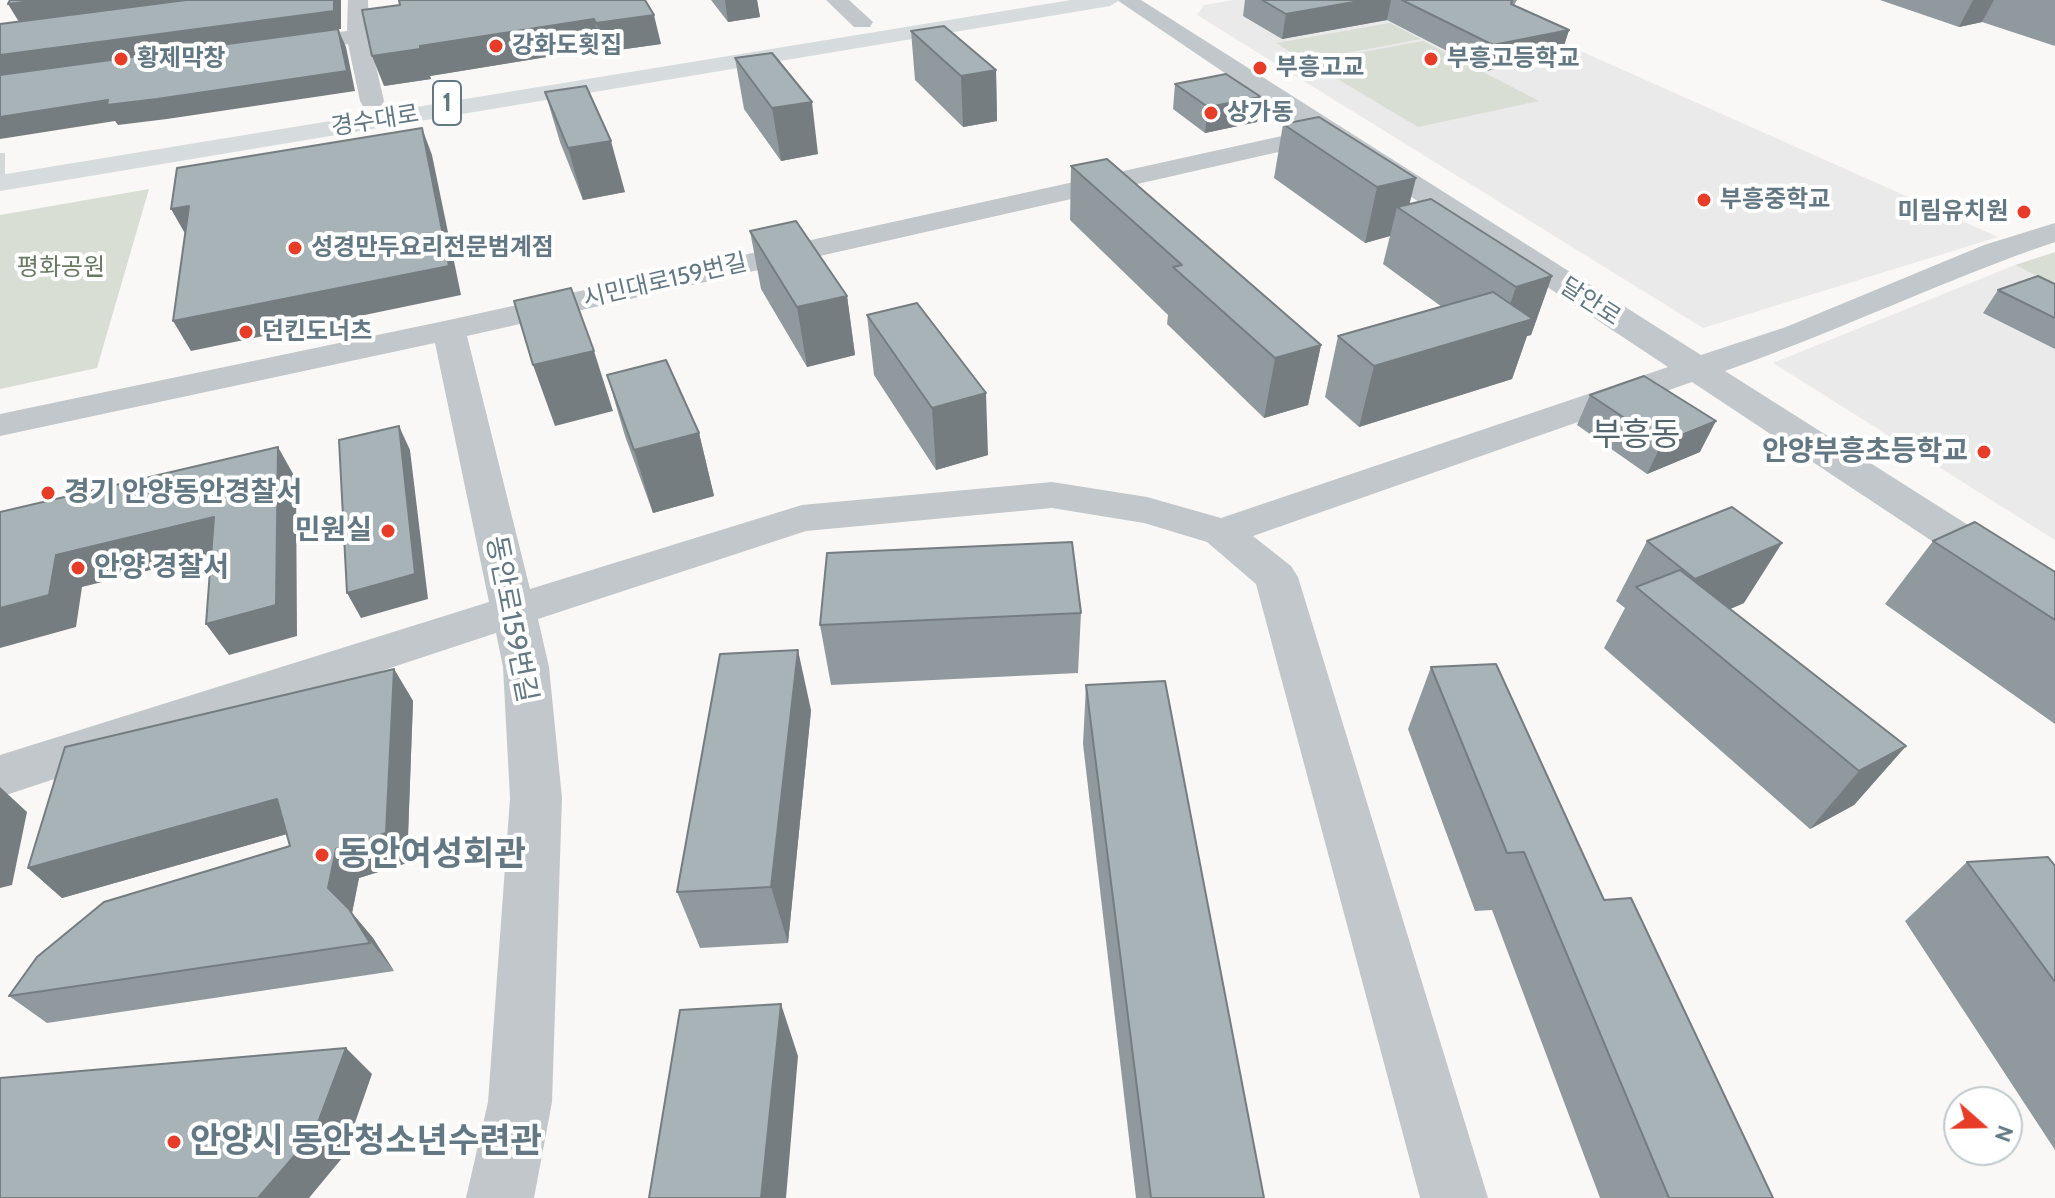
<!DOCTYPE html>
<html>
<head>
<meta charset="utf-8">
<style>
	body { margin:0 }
	#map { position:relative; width:2055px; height:1198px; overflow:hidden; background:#f9f8f6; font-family:Cabin,sans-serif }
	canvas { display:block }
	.north { position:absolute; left:1943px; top:1086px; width:80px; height:80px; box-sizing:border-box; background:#fff; border:2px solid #c1c9cd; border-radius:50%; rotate:110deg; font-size:22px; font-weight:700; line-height:32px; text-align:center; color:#637882 }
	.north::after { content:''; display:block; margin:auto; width:28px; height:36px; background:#e73c27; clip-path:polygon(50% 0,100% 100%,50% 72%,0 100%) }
</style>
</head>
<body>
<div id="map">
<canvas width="2055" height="1198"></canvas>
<div class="north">N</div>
</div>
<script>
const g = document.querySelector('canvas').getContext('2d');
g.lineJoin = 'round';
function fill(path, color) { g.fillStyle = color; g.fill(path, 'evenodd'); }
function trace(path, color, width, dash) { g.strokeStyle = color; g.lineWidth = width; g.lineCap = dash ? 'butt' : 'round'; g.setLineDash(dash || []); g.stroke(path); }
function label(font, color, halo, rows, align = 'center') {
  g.font = font + ' Cabin,"Noto Sans KR",sans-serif'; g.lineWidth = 8; g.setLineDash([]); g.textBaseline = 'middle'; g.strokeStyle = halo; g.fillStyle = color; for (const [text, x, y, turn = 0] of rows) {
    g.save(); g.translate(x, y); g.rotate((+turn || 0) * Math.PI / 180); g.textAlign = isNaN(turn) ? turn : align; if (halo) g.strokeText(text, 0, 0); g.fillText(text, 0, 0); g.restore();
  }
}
const built = new Path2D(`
	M1234,0H1466L1998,237L1703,328L1197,15L1204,5Z
	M2015,265L2055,285V540L1773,363Z`);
const green = new Path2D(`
	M1390,23L1421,39L1305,61L1276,43Z
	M1423,41L1539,101L1418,127L1309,62Z
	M149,189L97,368L0,389V215Z
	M2055,252V285L2015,265Z`);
const majorTunnel = new Path2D(`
	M0,168H5`);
const minor = new Path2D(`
	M348,0H368L369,36L384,101L381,106H363L360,101L348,44L284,53L276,51L273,46L276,41L284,39L347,31Z
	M826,0H849L873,22L870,27H854Z
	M1117,0H1141L1701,355L1786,327L1984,245L2055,223V242C1943,280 1837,332 1725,371L2055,580V617L2039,612L1692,382L1253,536L1291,566L1298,577L1488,1198H1420L1256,584L1207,542L1144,523L1052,508L806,531L538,619L549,667L562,798L552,1102L534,1198H466L488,1102L510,798L503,667L496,633L0,797V755L489,602L435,343L0,436V414L449,320L1309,130ZM1327,141L1668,367L1221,518L1147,497L1052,482L802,505L530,589L467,336Z`);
const major = new Path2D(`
	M1071,0H1120L1110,6L0,191V175Z`);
const wall = new Path2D(`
	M645,0L661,44L604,52L602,48L430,76L431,79L384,86Z
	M711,0H757L760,17L728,22Z
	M1245,0H1517L1514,5L1569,30L1561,55L1486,71L1387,20L1282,39L1243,16Z
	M1880,0H2055V46L1982,22L1959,27Z
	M911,31L996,70L997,121L963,127L915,80Z
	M735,58L818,154L781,161L744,109Z
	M1175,84L1261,97L1257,122L1205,133L1173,109Z
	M545,92L625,192L583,200L560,142Z
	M1283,124L1409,204L1552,276L1531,335L1527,336L1512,379L1359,427L1325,397L1338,336L1442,307L1383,264L1390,236L1365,243L1274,178Z
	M1071,166L1321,345L1308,405L1264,418L1167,324L1168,315L1070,220Z
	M750,231L847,296L855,355L807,367L761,289Z
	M2055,284V349L1983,313L1998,290Z
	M867,315L988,455L936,470L874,375Z
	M607,375L699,433L714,496L653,513L625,436Z
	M1590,395L1700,452L1647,474L1577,425Z
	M1647,541L1744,603L1730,609L1906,746L1854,805L1810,829L1604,648L1625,608L1616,601Z
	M1933,541L2055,572V724L1885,604Z
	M1081,613L1078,673L831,685L820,625Z
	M1431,667L1604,900L1773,1198H1600L1492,910L1475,911L1408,729Z
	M394,669L413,701L407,863L359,878L352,913L373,938L394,971L47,1023L9,996L290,846L287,834L62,898L28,868Z
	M1086,685L1264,1198H1136L1083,744Z
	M811,710L788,943L700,948L677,892Z
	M1967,862L2055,866V1150L1905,921Z`);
const shadedWall = new Path2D(`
	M38,0H186L19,22L8,4Z
	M334,0H341V29H338L346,47L355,91L167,119L118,125L115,121L0,139V117L108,100L157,99L0,76V55Z
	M725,0H757L760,17L728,22Z
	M1365,0H1391L1387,20L1282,39L1286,14Z
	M1973,0H1994L1982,22L1959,27Z
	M654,15L661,44L604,52L596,23Z
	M594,19L602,48L430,76L431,79L384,86L372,56L420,46Z
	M1569,30L1561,55L1486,71L1493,45Z
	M996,70L997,121L963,127L961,76Z
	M1261,97L1257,122L1205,133L1208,107Z
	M812,102L818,154L781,161L772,108Z
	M422,128L432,155L461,295L191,351L173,321Z
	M611,141L625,192L583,200L568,148Z
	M1416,178L1407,214L1397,207L1390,236L1365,243L1377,187Z
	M189,206L187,237L171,209Z
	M1552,276L1531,335L1527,336L1512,379L1359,427L1374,366L1502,328L1516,287Z
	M847,296L855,355L807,367L797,307Z
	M1321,345L1308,405L1264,418L1275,358Z
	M594,351L613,411L555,426L533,365Z
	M986,393L988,455L936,470L932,408Z
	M1716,421L1700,452L1647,474L1662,443Z
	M399,426L410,450L428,599L361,618L347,593Z
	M699,433L714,496L653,513L634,450Z
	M278,447L296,479L297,636L229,655L206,624Z
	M214,517L235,549L82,587L76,627L0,648V608L56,555Z
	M1782,543L1744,603L1686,628L1673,618L1695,579Z
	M798,650L811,710L788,943L771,887Z
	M394,669L413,701L407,863L359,878L352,913L373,938L394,971L328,888L336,849Z
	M1906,746L1854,805L1810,829L1859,771Z
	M0,787L27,812L12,885L0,888Z
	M277,799L301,830L62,898L28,868Z
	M781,1004L798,1056L786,1198H761Z
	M346,1048L372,1074L343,1157L309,1198H258Z`);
const building = new Path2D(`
	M10,0H38L8,4Z
	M186,0H334V11L0,55V24Z
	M399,0H645L654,15L596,23L594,19L420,46V49L372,56L362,10L400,5Z
	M1262,0H1365L1286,14Z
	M1402,0H1512L1511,4L1569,30L1493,45Z
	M944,26L996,70L961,76L911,31Z
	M338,29L347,71L157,99L107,105L108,100L0,117V75Z
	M772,53L812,102L772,108L735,58Z
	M1226,74L1261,97L1208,107L1175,84Z
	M586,86L611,141L568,148L545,92Z
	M1319,117L1416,178L1377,187L1283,124Z
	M422,128L449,266L173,321L189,206L171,209L177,168Z
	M1107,159L1321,345L1275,358L1173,267L1182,265L1071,166Z
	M1431,199L1552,276L1516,287L1397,207Z
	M796,221L847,296L797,307L750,231Z
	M2038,276L2055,284V318L1998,290Z
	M571,288L594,351L533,365L514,301Z
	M1493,292L1533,319L1374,366L1338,336Z
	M917,303L986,393L932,408L867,315Z
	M666,360L699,433L634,450L607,375Z
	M1644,376L1716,421L1662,443L1590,395Z
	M399,426L415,574L347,593L339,440Z
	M278,447L276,605L206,624L214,517L56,555L49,595L0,608V512Z
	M1732,507L1782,543L1695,579L1647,541Z
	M1975,522L2055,572V620L1933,541Z
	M1072,542L1081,613L820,625L827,553Z
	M1680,570L1906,746L1859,771L1636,587Z
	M798,650L771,887L677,892L720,654Z
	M1496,664L1604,900L1631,898L1773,1198H1669L1524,852L1507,853L1431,667Z
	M394,669L386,833L336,849L328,888L349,909L370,943L9,996L37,957L104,902L290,846L277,799L28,868L65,747Z
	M1165,681L1264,1198H1151L1086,685Z
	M2048,857L2055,866V982L1967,862Z
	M781,1004L761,1198H649L680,1010Z
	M346,1048L314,1133L258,1198H0V1078Z`);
const markers = [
	[496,46,8,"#e73c27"],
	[121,59,8,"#e73c27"],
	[1431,59,8,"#e73c27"],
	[1260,68,8,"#e73c27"],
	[1211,113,8,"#e73c27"],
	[1704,200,8,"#e73c27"],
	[2024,212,8,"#e73c27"],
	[295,248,8,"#e73c27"],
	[246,332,8,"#e73c27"],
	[1984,452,8,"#e73c27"],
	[48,493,8,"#e73c27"],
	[388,531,8,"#e73c27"],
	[78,568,8,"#e73c27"],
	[322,855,8,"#e73c27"],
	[174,1142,8,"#e73c27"]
];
const farPoinames = [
	["강화도횟집",512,46],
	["황제막창",137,59],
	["부흥고등학교",1447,59],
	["부흥고교",1276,68],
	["상가동",1227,113],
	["부흥중학교",1720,200],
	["미림유치원",2008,212,"right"],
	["성경만두요리전문범계점",311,248],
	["던킨도너츠",262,332]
];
const farStreetnames = [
	["경수대로",375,121,-9],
	["시민대로159번길",665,281,-13],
	["달안로",1590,302,33]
];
const farParknames = [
	["평화공원",61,268]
];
const shields = [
	[447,103,28]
];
const shieldNames = [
	["1",447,103]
];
const poiNames = [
	["안양부흥초등학교",1968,452],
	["경기 안양동안경찰서",64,493,"left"],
	["민원실",372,531],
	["안양 경찰서",94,568,"left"]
];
const streetNames = [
	["동안로159번길",511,619,79]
];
const quarterNames = [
	["부흥동",1636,436]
];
const nearPoinames = [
	["동안여성회관",338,855],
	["안양시 동안청소년수련관",190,1142]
];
fill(built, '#e9eae9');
fill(green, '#d9ded5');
trace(majorTunnel, '#d4d8d9', 30, [30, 15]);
fill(minor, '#c1c7ca');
fill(major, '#d6dbde');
fill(wall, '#909a9e');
fill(shadedWall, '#767d81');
fill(building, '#a8b3b8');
trace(building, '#767d81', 2);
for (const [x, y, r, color] of markers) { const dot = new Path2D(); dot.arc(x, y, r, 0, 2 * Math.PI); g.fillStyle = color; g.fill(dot); trace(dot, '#fff', 3); }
label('bold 24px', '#637882', '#fff', farPoinames, 'left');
label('24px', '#637882', '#fff', farStreetnames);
label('24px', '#697962', '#fff', farParknames);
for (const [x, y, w] of shields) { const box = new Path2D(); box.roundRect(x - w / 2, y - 22, w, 44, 6); g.fillStyle = '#fff'; g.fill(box); trace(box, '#637882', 2); }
label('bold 26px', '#637882', null, shieldNames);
label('bold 28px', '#637882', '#fff', poiNames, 'right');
label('28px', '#637882', '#fff', streetNames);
label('32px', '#55656c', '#fff', quarterNames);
label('bold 34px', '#637882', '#fff', nearPoinames, 'left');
</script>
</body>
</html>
